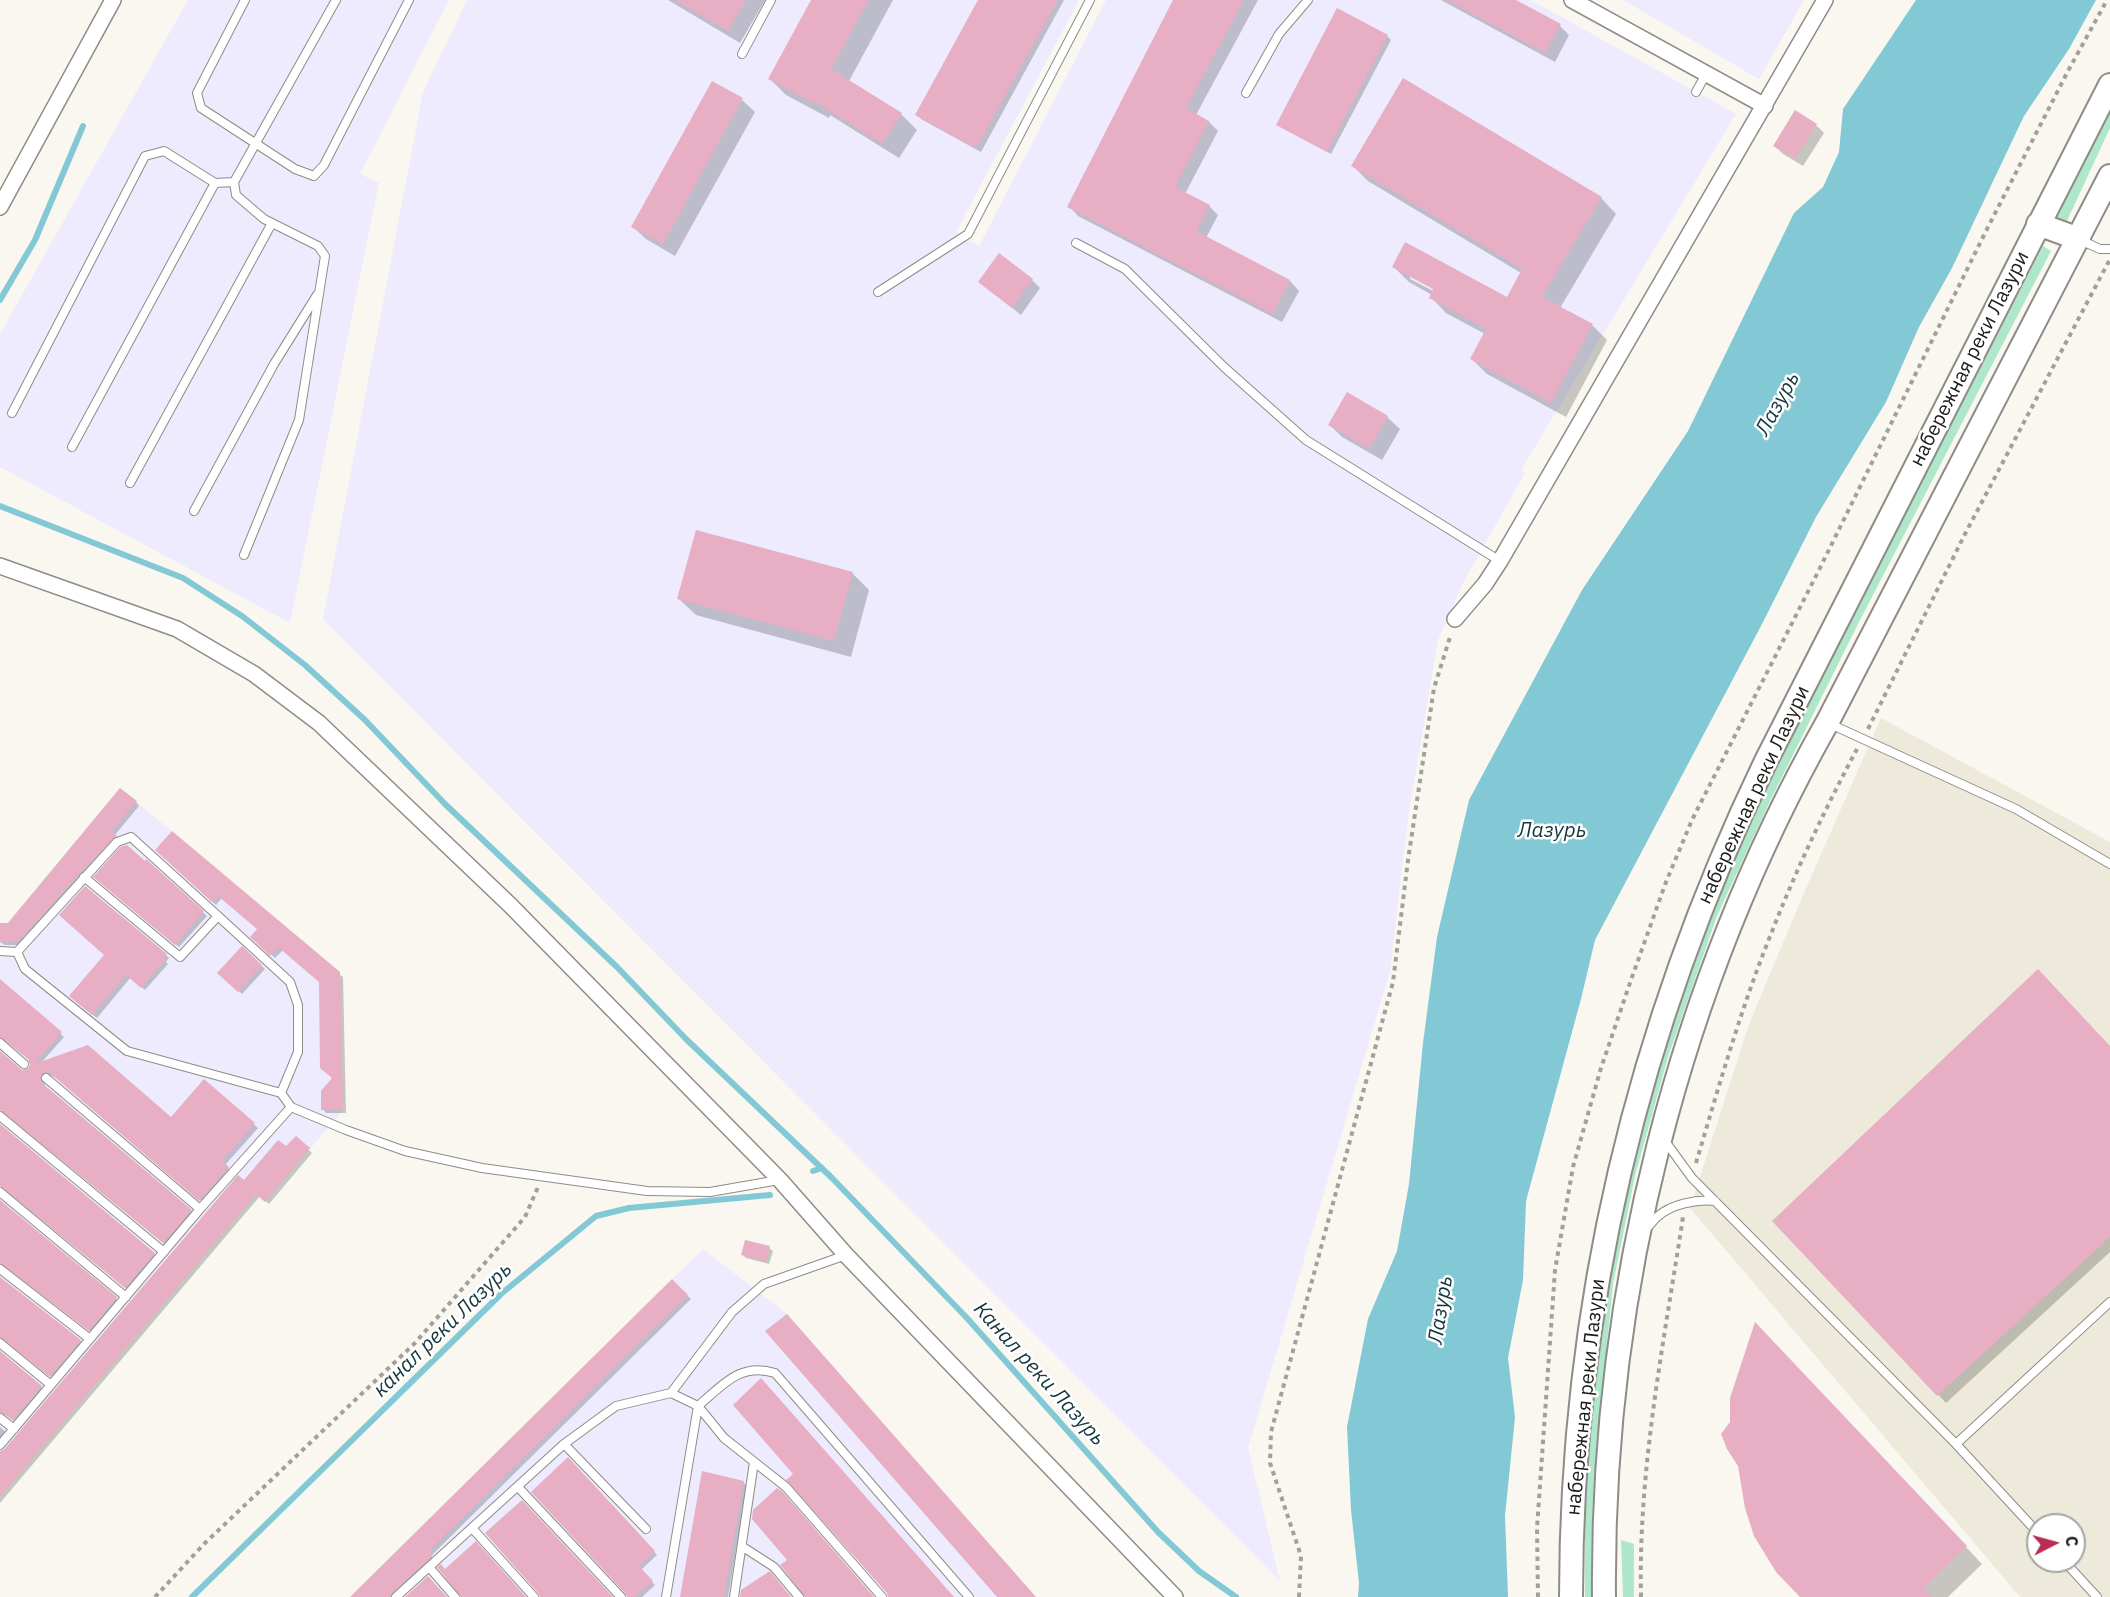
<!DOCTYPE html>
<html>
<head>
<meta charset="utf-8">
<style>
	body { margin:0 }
	#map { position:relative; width:2110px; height:1597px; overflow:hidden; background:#f9f7f0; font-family:"IBM Plex Sans",sans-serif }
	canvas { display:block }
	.north { position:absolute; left:2026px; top:1513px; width:60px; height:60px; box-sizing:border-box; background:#fff; border:2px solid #a4a4a3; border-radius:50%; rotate:84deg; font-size:16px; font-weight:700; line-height:24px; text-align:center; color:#1b1b18 }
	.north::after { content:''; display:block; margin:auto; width:21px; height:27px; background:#bb2c54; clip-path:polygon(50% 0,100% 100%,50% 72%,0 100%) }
</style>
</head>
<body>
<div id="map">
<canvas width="2110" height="1597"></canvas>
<div class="north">С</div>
</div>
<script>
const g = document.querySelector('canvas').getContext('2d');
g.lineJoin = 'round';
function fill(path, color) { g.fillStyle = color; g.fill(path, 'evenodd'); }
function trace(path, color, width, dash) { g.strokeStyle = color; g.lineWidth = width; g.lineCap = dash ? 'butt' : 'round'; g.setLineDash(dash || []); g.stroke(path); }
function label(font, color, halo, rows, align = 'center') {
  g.font = font + ' "IBM Plex Sans",sans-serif'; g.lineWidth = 5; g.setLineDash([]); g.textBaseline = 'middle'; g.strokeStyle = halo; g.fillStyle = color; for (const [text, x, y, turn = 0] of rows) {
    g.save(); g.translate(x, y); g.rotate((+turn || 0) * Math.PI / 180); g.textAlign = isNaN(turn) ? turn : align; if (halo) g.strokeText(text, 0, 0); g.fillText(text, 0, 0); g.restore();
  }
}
const built = new Path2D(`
	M1881,718L2110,842V1597H2020L1690,1208L1749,1024L1803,895ZM2038,1525H2074V1561H2038Z`);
const industrial = new Path2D(`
	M188,0H449L360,174L379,183L290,623L0,467V334Z
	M467,0H1079L956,232L979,246L1106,0H1531L1736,114L1521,470L1525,473L1464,581L1438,640L1408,818L1390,971L1248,1448L1280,1581L323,619L423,92Z
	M1623,0H1804L1759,79Z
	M120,788L340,972L343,1110L265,1202L256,1194L0,1497V923L8,922Z
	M703,1249L787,1314L1036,1597H352Z`);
const green = new Path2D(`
	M2110,108V128L2066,223L2057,218Z
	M2043,246L2051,251L1860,620L1771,799L1717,916L1668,1057L1635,1176L1613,1284L1596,1453L1593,1535L1594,1597H1585C1585,1546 1584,1495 1588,1444C1597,1304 1626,1166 1667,1032C1702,918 1756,811 1808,705C1884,551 1965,399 2043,246Z
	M1621,1540L1634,1544V1597H1623Z`);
const water = new Path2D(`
	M1916,0H2096L2069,49L2024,116L1952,268L1919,327L1886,402L1816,517L1762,624L1595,940L1581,999L1526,1201L1523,1280L1508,1358L1515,1417L1505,1516L1508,1597H1358L1359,1583L1351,1510L1347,1427L1368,1319L1397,1251L1409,1184L1423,1043L1437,937L1469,800L1582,590L1688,431L1794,213L1823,187L1839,152L1843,109Z`);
const shadow = new Path2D(`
	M668,0H765L740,43Z
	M813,0H893L849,81L901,114L917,130L899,158L830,115L829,118L786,95L770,79Z
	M980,0H1064L981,152L921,119L917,114Z
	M1175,0H1258L1196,115L1209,122L1218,131L1185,194L1209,206L1218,215L1206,238L1290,281L1299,291L1282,322L1078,216L1069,206Z
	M1441,0H1513L1560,26L1569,35L1555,62Z
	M1387,36L1391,40L1331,154L1278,125Z
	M742,100L755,112L675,256L646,239L633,227Z
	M1816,125L1824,133L1803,166L1783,154L1775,146Z
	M1353,166L1601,198L1616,214L1560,308L1592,325L1607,340L1566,417L1487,374L1472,359L1485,334L1446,313L1431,297L1432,295L1409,282L1394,267L1508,299L1521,273L1368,181ZM1410,275L1440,292L1439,294L1410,279Z
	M1032,280L1040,288L1021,315L980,282Z
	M1387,417L1400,429L1382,460L1342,437L1330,425Z
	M852,573L869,590L851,657L696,615L679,599Z
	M136,802L139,806L114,836L119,840L22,945H5L0,942V924H9Z
	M157,850L343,977L346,1113H326L323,1109L334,1078L320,982L283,950L275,958L252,937L259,930L222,898L216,905Z
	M147,861L207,916L179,947L99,880Z
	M242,948L265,969L242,994L219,973Z
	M166,955L169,958L166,962L168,964L145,990L131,977L97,1018L74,1000Z
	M0,981L64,1037L41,1063L171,1119L204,1081L258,1128L225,1165L232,1172L204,1203L55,1077L49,1075L44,1078L45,1087L194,1214L167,1246L17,1121L0,1103V1053L20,1070H29L32,1065L30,1060L9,1041L0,1042Z
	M2110,1048V1252L1946,1403L1774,1221Z
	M0,1135L158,1257L129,1291L0,1182Z
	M296,1138L312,1153L269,1204L260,1196L0,1503V1452H2L239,1177L244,1182Z
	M1,1203L120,1302L93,1333L9,1267L2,1266L0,1268Z
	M769,1248L773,1251L769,1264L746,1258L743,1255Z
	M0,1279L84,1344L54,1379L9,1341L3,1340L0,1342Z
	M672,1281L691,1299L431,1556L435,1560L396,1597H352Z
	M1772,1341L1982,1564L1948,1597H1802L1732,1423Z
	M0,1353L45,1390L17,1423L6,1415L0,1417Z
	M0,1427L8,1434L0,1444Z
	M568,1459L657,1555L641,1570L655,1585L642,1597H628Z
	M743,1482L747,1486L728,1597H682Z`);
const stream = new Path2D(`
	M0,300L35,240L83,126
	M0,506L183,578L242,616L305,665L365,720L445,804L617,967L686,1039L832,1178L966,1317L1158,1532L1199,1571L1236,1597
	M813,1171L822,1168
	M192,1597L501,1294L596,1216L629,1208L770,1195`);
const building = new Path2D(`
	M674,0H746L728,31Z
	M811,0H869L831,69L902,113L882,144L814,101L813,103L768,79Z
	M978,0H1058L976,148L915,115Z
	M1173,0H1244L1186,108L1209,121L1175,187L1210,205L1196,231L1290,280L1273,314L1067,207Z
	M1447,0H1516L1561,24L1545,53Z
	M1337,8L1388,35L1327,152L1276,125Z
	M1403,78L1602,197L1542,297L1593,324L1551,403L1470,359L1486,329L1429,298L1433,289L1392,267L1405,242L1507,297L1522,269L1351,166Z
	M712,81L743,98L663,244L631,227Z
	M1795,110L1817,124L1795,159L1773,146Z
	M999,253L1033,279L1012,308L978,282Z
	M1347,392L1388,416L1369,449L1328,425Z
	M696,530L853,572L834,641L677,599Z
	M120,788L137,801L112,831L117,836L80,873L18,942H0V923H8Z
	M172,831L340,972L343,1110H321V1091L332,1078L320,1068L319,982L278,947L270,956L250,937L257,929L218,896L212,902L155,850Z
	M127,845L145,861L146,859L204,911L175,945L93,877L120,847Z
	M85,886L167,954L164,958L166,959L141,988L126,975L92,1015L69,996L104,955L59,915Z
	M242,946L262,965L238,992L217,973Z
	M2038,969L2110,1046V1237L1937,1396L1772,1221Z
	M0,979L62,1032L34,1064L88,1045L171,1117L204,1079L255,1123L222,1161L229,1167L199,1201L50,1073L45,1072L41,1075L42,1083L192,1210L163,1243L0,1110V1051L22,1070L28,1068L30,1065L28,1059L0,1037Z
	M0,1124L155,1253L125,1288L0,1186Z
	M296,1136L310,1148L265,1202L256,1194L0,1497V1451L5,1449L18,1433L238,1175L244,1180L278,1140L286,1146Z
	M0,1200L117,1297L89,1331L0,1263Z
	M745,1240L770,1246L766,1262L741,1255Z
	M0,1277L81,1340L50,1377L0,1337Z
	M672,1279L688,1295L429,1551L433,1555L392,1593L390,1597H350Z
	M787,1314L1036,1597H997L765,1331Z
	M1755,1322L1967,1546L1924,1588L1932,1597H1800L1776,1572L1754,1536L1745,1508L1738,1466L1727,1449L1721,1434L1730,1422V1398Z
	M0,1351L42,1386L13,1420L0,1412Z
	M761,1378L954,1597H888L887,1593L786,1480L793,1474L733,1405Z
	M568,1457L655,1551L639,1566L653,1581L635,1597H627L625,1593L531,1492Z
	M702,1471L744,1481L724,1597H680Z
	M777,1488L782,1491L874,1597H805L780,1565L787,1560L752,1519L753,1510Z
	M522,1500L613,1597H540L538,1593L485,1533Z
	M476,1541L526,1597H461L437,1567L441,1564L445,1569Z
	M770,1571L791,1597H740L741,1590Z
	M428,1576L447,1597H405Z`);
const path = new Path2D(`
	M1868,729L1965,534L2109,261
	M1696,1163C1719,1086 1741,1008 1771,934C1796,870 1825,809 1857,749
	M155,1597L204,1544L415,1343L525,1217L538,1187
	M1299,1597L1301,1556L1270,1463L1271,1432L1393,982L1408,860L1434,688L1451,634
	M1538,1597L1537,1528L1555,1270L1573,1167L1601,1068L1631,980L1666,882L1692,820L1819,570L1984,235L2068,71L2107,0
	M1641,1597C1638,1469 1664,1342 1683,1217`);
const lane = new Path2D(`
	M245,0L197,93L201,108L295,169L314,176L324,165L409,0
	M742,54L771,0
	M1696,92L1706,74
	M1246,93L1279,34L1308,0
	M2080,240L2100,249H2110
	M1076,243L1125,269L1224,367L1306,440L1500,561
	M878,292L968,234L1090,0
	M12,413L145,156L164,151L215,183
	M72,447L215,183L234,182
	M130,483L272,223
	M194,511L274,364L317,295
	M244,555L299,420L325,256L318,246L264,219L236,195L234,182L336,0
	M1828,723L2016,809L2110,864
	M218,916L290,982L298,1005V1052L281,1093
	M0,951L17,952L25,969L127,1051L281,1093L291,1107L346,1130L405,1151L482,1168L647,1191L710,1192L779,1180
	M17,952L117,842L131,837L218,916L180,957L84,877
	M0,1043L24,1064
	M46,1078L200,1209
	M0,1116L164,1252
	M1665,1141L1692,1178L1956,1444L2038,1533
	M0,1192L126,1297
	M1647,1228C1651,1224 1654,1220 1657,1217C1671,1204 1697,1199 1715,1201
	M0,1269L90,1339
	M0,1343L51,1385
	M671,1393L698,1406L724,1438L786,1487L882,1597
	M0,1418L14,1429
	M564,1444L646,1529
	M1956,1444L2110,1302
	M0,1445L200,1209L291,1107
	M518,1487L621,1597
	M472,1528L534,1597
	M743,1547L774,1567L799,1597
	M2064,1561L2097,1597
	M429,1567L455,1597
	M396,1597L564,1444L616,1406L671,1393L732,1312L764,1284L846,1255
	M666,1597L698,1406C723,1385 740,1362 775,1373L969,1597
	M734,1597L754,1462`);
const street = new Path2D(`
	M1572,0L1765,106
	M0,207L113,0
	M0,566L177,629L254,674L319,723L510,905L780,1180L846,1255L1175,1597
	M1455,619L1485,584L1500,561L1825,0`);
const secondary = new Path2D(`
	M2038,224L2079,239
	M1571,1597C1571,1304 1639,1024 1766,761L2110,85
	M1604,1597C1601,1294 1678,987 1827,723L2110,176`);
const streetNames = [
	["набережная реки Лазури",1970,359,-63],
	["набережная реки Лазури",1754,795,-65],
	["набережная реки Лазури",1586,1397,-84]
];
const waterNames = [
	["Лазурь",1778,404,-61],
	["Лазурь",1552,831],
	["Лазурь",1441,1310,-81],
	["канал реки Лазурь",443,1330,-44],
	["Канал реки Лазурь",1039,1374,48]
];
fill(built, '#edeadc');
fill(industrial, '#edebfd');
fill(green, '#afe7cb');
fill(water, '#82c9d5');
fill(shadow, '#0003');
trace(stream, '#82c9d5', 6);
fill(building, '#e8aec3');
trace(lane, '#8e8c86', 10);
trace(street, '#8e8c86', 18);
trace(secondary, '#8e8c86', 26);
trace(path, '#a1a09a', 4, [4.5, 4.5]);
trace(lane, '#fff', 8);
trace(street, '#fff', 15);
trace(secondary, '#fff', 22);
label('20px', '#1b1b18', '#fff', streetNames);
label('italic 21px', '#14373d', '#fff', waterNames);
</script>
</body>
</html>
